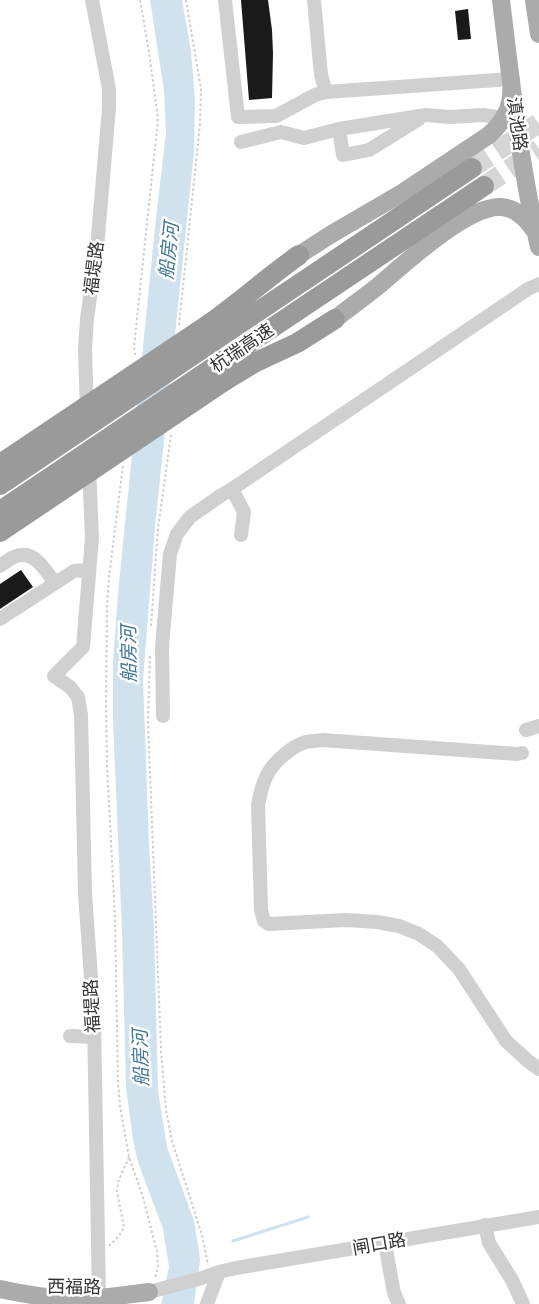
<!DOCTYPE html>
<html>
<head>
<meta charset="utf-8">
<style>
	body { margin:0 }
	canvas { display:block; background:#fff }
</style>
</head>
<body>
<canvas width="539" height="1304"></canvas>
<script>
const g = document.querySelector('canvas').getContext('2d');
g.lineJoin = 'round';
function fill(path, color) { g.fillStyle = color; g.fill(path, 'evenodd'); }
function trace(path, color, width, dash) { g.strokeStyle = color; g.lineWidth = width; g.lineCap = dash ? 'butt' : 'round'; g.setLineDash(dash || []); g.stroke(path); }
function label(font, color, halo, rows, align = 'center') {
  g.font = font + ' Ubuntu,"Noto Sans SC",sans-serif'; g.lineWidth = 5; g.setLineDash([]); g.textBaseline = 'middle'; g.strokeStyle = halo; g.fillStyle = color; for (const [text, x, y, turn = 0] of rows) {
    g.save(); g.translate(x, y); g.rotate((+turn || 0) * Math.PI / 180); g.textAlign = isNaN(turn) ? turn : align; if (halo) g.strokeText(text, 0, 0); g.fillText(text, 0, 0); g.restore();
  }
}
const water = new Path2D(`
	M150,0H182L191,51L195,99L194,152L155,527L143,679L149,846L154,928L158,1091L167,1147L194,1221L199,1251L200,1260L194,1304H161L169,1267L163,1229L138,1162L133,1140L126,1087L122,930L113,721V662L118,593L156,218L166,133L164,90Z`);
const stream = new Path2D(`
	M233,1241L308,1217`);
const building = new Path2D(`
	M241,0H268L272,30L273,53L272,98L249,100Z
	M468,9L471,39L458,40L455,11Z
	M21,570L33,587L0,609V584Z`);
const highwayTunnel = new Path2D(`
	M472,168L539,123
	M484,186L539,149`);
const path = new Path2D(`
	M179,325L200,124L201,89L186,0
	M135,355L134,347L158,119L149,52L140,0
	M123,466L109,577L107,608L106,702L107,765L115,918L118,1083L120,1106L129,1157L143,1197L157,1252L158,1267L155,1278
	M151,626L158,528L171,435
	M150,656L148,722L161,1050L166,1110L172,1141L202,1235L208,1265
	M109,1246L119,1236L124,1227L117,1192L118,1182L129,1157`);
const minor = new Path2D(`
	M225,0L238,117L276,116L315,95L326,92L511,79
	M314,0L321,75L326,92
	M339,129L343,155L369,150L419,119
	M241,142L281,132L304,138L339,129L426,115L450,117L483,115L511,119
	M87,412L85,349L87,319L97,248L109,108V89L92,0
	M89,466L92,538L83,647L54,676L70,687L78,697L81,715L85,893L94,1021L99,1298
	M232,489L244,512L241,535
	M0,566C4,563 9,559 14,557C34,548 45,570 55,583
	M0,619L74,571L89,570
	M163,716L162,646L170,554L177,534L190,517L220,496L232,489L528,289L539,284
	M526,730L539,726
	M522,753L517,754L322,740C317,741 311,741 306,742C299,744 291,749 285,754C267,768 262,783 258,805L261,910L264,921L269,924L346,920L377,922L399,926L419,934L437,946L459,969L506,1041L528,1061L539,1069
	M70,1036L94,1037
	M485,1225L489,1243L512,1280L523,1304
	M385,1244L394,1293L399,1304
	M149,1292L202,1278L219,1272L236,1268L539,1217
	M207,1304L219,1272`);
const major = new Path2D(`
	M501,0C511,82 520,166 539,247
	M534,0L539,34
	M299,255L330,235L402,193L489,135C508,118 513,103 511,79
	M335,319C349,308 363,298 377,287C403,265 467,205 501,207C516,208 526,218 534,230
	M0,1289C23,1294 47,1298 70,1299C96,1300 123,1295 149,1292`);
const highway = new Path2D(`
	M209,324C240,302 268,277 299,255
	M214,341L472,168
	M221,362L484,186
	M226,380L256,362L297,343L335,319`);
const highwayBridge = new Path2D(`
	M0,464L209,324
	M0,485L214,341
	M0,511L221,362
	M0,532L226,380`);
const streetNames = [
	["滇池路",517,124,82],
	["福堤路",94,268,-83],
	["杭瑞高速",242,348,-34],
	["福堤路",92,1006,-93],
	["闸口路",379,1244,-10],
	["西福路",74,1287,1]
];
const waterNames = [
	["船房河",169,251,-84],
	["船房河",129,654,-91],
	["船房河",141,1058,-92]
];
fill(water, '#cfe2ee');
trace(stream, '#cfe2ee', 3);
fill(building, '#1a1a1a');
trace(highwayTunnel, '#d6d6d6', 20, [20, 10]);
trace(path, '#cdcdcd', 2, [2.5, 2.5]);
trace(minor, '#d0d0d0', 14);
trace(major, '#ababab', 18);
trace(highway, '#9a9a9a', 20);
trace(highwayBridge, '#9a9a9a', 20);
label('18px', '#333', '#fff', streetNames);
label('italic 19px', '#3f7597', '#fff', waterNames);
</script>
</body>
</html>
